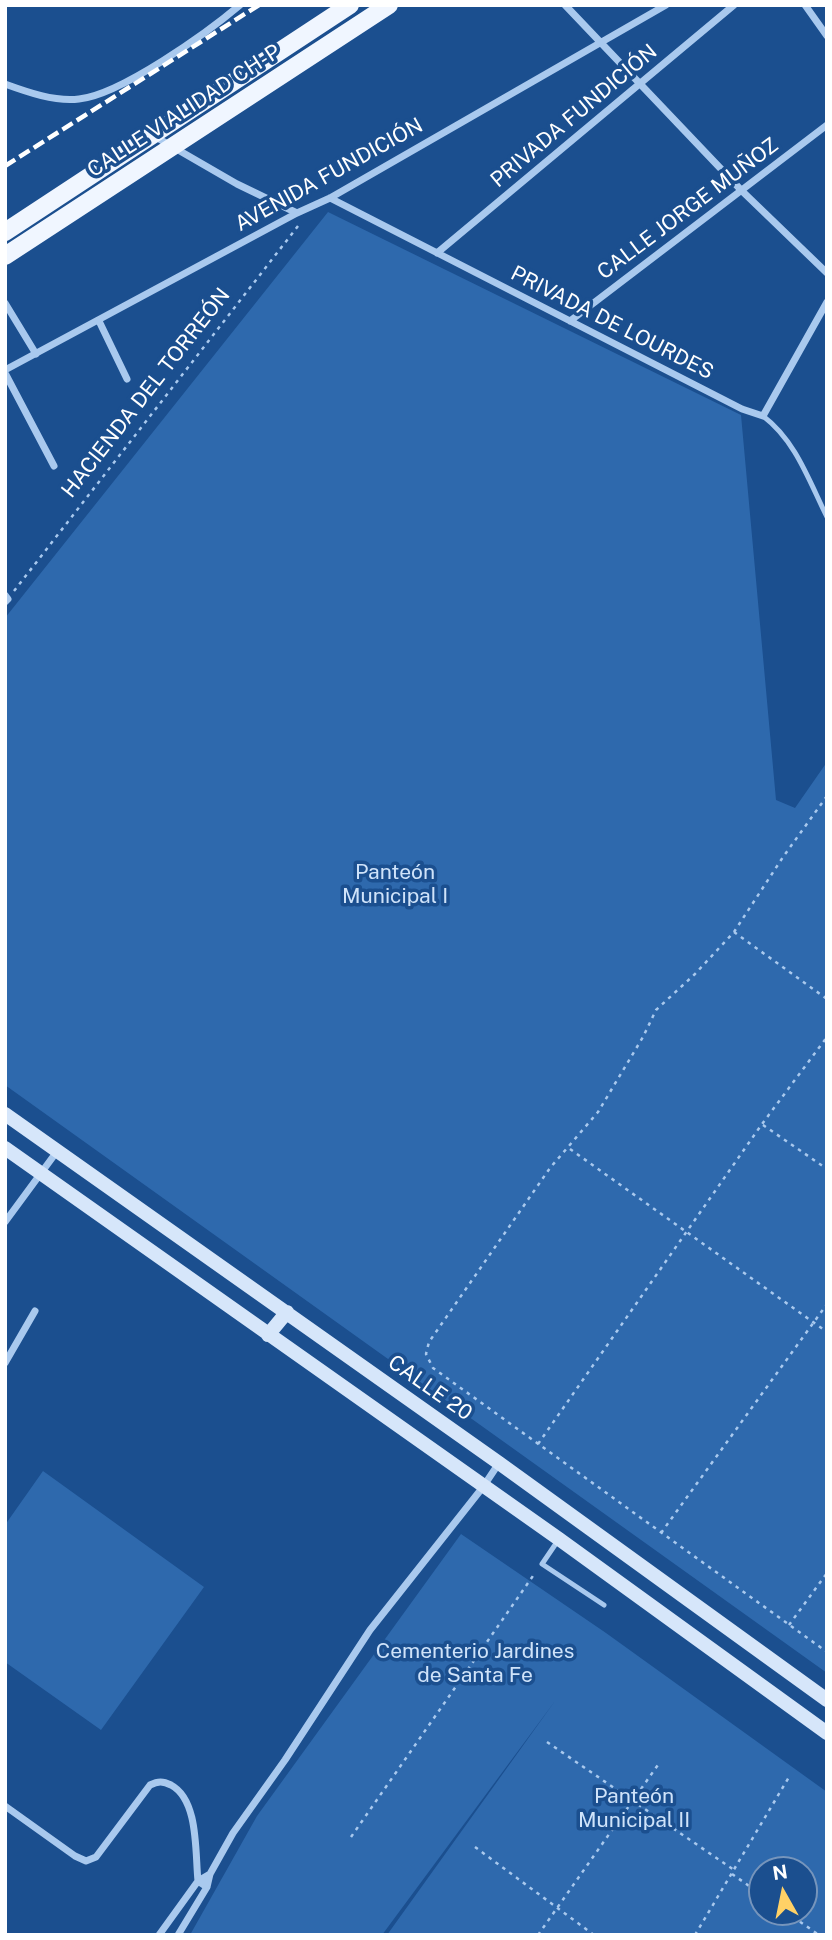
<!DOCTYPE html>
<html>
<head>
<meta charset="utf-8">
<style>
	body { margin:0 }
	#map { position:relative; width:832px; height:1940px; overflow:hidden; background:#1b4f8f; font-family:"Public Sans",sans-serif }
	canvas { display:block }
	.frame { position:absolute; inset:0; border:7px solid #fff; pointer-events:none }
	.north { position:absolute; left:748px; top:1856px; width:70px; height:70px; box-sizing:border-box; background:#1b4f8f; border:2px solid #7695bc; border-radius:50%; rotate:351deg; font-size:19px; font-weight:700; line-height:28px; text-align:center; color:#fff }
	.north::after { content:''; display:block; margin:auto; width:24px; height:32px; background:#ffd166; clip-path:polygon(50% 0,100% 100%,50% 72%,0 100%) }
</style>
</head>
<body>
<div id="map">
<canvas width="832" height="1940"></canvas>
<div class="frame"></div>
<div class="north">N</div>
</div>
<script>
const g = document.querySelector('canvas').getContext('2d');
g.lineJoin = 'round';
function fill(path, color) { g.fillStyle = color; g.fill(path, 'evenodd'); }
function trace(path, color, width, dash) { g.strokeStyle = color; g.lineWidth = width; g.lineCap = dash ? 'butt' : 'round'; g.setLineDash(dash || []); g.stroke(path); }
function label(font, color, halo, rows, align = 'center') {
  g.font = font + ' "Public Sans",sans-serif'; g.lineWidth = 7; g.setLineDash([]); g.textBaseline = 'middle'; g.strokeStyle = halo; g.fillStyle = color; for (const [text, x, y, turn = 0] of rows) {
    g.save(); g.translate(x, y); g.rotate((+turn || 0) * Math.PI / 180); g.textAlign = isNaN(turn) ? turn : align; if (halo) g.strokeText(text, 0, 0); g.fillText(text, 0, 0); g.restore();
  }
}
const green = new Path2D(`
	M328,212L741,415L776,800L795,808L827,762V1673L5,1085V618Z
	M43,1471L204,1587L101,1730L5,1662V1525Z
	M461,1534L606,1633L827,1792V1935H387L555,1701L382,1935H190L257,1816ZM804,1870V1912H762V1870Z`);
const path = new Path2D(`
	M14,591L298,226
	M827,796L783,857L734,932L695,974L656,1010L643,1037L598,1112L550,1168L429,1342L426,1354L433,1368L827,1652
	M734,932L827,999
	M763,1125L827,1169
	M570,1149L827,1332
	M538,1444L762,1124L827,1037
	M661,1533L827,1304
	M789,1625L827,1573
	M547,1742L734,1870
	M351,1837L535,1573
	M475,1847L594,1935
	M732,1874L762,1895
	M786,1912L819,1935
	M538,1935L660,1762
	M695,1935L789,1777`);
const service = new Path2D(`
	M763,416C796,441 809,481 827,517
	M559,1539L542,1564L604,1605`);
const minor = new Path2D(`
	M565,5L742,191L827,273
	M805,5L827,36
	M5,84C27,92 55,102 79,99C120,95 207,33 240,5
	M154,136L237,184L297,213
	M330,198L742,409L763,416L827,302
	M437,253L734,5
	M5,303L36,354
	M99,321L127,379
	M570,321L827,125
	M5,370L297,213L330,198L666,5
	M5,373L54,466
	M5,595L8,599L5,602
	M5,1222L58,1150
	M5,1363L35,1311
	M5,1806L75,1856L86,1861L96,1857L150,1785C158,1781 163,1781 171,1785C199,1800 195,1853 198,1881L207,1887
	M159,1935L198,1881L210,1874
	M178,1935L207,1887L210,1874L233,1833L285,1760L370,1630L483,1487L499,1463`);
const secondary = new Path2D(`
	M5,1114L499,1463L827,1700
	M5,1148L559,1539L827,1733
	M268,1335L287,1312`);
const primary = new Path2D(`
	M5,232L350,5
	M5,256L389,5`);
const rail = new Path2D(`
	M5,166L259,5`);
const streetNames = [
	["CALLE VIALIDAD CH-P",184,111,-33],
	["PRIVADA FUNDICIÓN",574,116,-40],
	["AVENIDA FUNDICIÓN",329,175,-29],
	["CALLE JORGE MUÑOZ",688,209,-37],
	["PRIVADA DE LOURDES",612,323,27],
	["HACIENDA DEL TORREÓN",146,393,-52],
	["CALLE 20",430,1388,35]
];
const parkNames = [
	["Panteón",395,873],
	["Municipal I",395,897],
	["Cementerio Jardines",475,1652],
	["de Santa Fe",475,1676],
	["Panteón",634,1797],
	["Municipal II",634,1821]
];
fill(green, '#2e69ad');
trace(path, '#a9c9ee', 2.5, [3.5, 5]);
trace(service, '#a9c9ee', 5);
trace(minor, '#a9c9ee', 7);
trace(secondary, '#d6e6fa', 14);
trace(primary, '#f0f6ff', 18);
trace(rail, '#fff', 4.5, [12, 5]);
label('21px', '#fff', '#1b4f8f', streetNames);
label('21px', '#cfe3fa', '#1b4f8f', parkNames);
</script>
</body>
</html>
